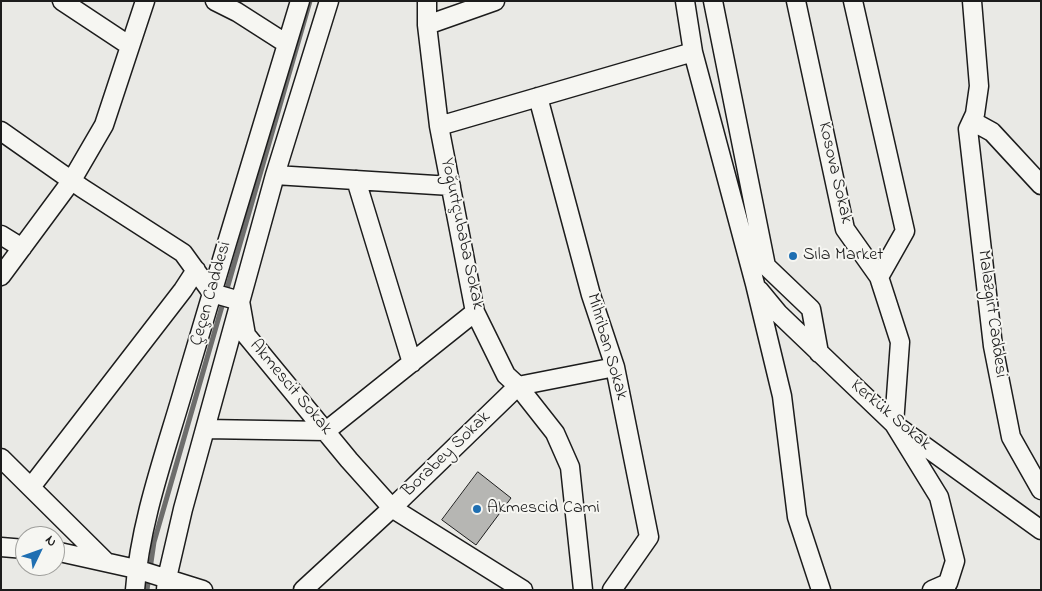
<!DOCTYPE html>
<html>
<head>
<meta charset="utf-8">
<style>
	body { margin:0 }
	#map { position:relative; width:1042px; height:591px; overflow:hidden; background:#e9e9e5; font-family:"Indie Flower",sans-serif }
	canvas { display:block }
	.frame { position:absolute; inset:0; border:2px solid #1c1c1c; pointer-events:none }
	.north { position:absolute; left:15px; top:526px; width:50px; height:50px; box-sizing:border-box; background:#f6f6f2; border:1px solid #9f9f9c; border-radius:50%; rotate:48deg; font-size:14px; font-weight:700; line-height:20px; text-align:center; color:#1c1c1c }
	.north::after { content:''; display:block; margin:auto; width:18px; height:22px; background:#1f6fb2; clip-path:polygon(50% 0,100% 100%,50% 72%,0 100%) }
</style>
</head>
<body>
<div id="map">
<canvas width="1042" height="591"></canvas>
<div class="frame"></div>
<div class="north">N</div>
</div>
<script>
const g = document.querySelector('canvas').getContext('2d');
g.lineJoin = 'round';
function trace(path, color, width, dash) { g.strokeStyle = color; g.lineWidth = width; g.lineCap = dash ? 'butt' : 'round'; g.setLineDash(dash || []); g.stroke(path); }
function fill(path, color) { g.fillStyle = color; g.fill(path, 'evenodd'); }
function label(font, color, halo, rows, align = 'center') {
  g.font = font + ' "Indie Flower",sans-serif'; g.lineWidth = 4; g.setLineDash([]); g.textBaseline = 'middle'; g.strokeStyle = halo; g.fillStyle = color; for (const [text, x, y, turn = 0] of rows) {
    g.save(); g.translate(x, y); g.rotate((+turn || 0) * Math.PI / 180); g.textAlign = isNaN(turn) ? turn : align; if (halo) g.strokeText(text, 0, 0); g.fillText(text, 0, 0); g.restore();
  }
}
const stream = new Path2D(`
	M147,590L154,542L310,1`);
const building = new Path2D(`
	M478,472L511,498L476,545L442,520Z`);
const minor = new Path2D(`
	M62,1L130,46
	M215,1L237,12L287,44
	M427,1V25L439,126L475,312L506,375L518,386L555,433L570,467L583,590
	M685,1L693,52L755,284L782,396L797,517L821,590
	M713,1L766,266L811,309L819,353
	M796,1L845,229L879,277L900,342L894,424L939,497L955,561L948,583L932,590
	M853,1L905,231L879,277
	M972,1L979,86L975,114L968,129L993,346L1011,437L1041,490
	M427,25L495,1
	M538,97L591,295L615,367L649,537L612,590
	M972,121L992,132L1041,185
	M439,126L693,52
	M1,131L82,188L183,253L212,293L240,301L246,335L349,460L392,508L523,590
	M275,175L451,186
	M356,180L412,363
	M1,235L22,248
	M1,276L72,180L104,125L145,1
	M759,290L778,313L894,424L1041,530
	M205,429L326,431L475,312
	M1,458L106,562
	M31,487L183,290L196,270
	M1,547L25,549
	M55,551L136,569L203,590
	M135,590C140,520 167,448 186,381C223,254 262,128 300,1
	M166,590L167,578L183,509L275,175L329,1
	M303,590L392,508L518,386L615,367`);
const markers = [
	[793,256,5,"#1f6fb2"],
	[477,509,5,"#1f6fb2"]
];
const streetNames = [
	["Kosova Sokak",834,173,77],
	["Yoğurtçubaba Sokak",461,234,78],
	["Çeçen Caddesi",212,294,-74],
	["Malazgirt Caddesi",991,314,82],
	["Mihriban Sokak",606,347,74],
	["Akmescit Sokak",290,388,50],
	["Kerkük Sokak",890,416,40],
	["Borabey Sokak",447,455,-44]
];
const poiNames = [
	["Sıla Market",803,256],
	["Akmescid Cami",487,509]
];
trace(stream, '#6d6d6c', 5);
fill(building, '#b6b6b3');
trace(building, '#1c1c1c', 1);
trace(minor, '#1c1c1c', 21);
trace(minor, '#f6f6f2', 18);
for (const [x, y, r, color] of markers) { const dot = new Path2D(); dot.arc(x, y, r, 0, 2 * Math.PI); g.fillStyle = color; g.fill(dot); trace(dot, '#f6f6f2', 2); }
label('18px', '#1c1c1c', '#f6f6f2', streetNames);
label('18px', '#1c1c1c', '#f6f6f2', poiNames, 'left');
</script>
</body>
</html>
